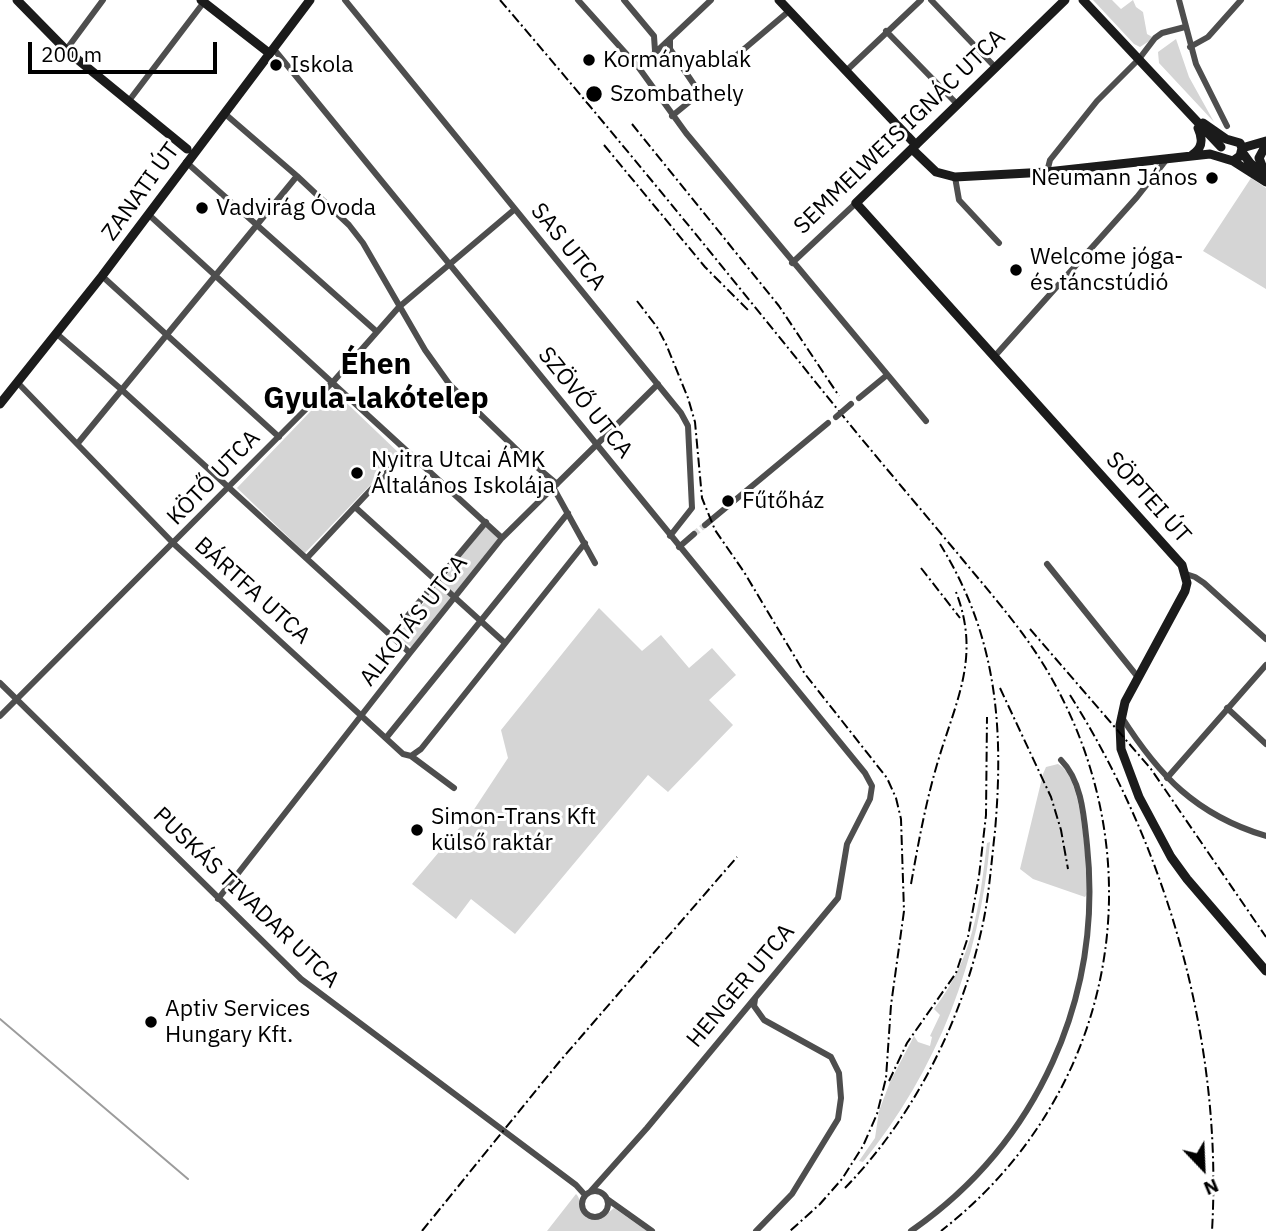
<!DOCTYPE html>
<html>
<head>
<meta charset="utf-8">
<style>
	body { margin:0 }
	#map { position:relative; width:1266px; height:1231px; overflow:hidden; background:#fff; font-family:"IBM Plex Sans",sans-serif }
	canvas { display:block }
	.north { position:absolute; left:1168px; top:1133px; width:70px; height:70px; -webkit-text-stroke:5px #fff; paint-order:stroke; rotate:157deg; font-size:19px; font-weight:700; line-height:28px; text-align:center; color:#000 }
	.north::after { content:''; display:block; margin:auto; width:24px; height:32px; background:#000; clip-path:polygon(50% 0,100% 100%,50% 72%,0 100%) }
	.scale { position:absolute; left:28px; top:42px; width:189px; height:32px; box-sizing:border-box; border:4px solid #000; border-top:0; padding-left:9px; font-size:21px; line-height:24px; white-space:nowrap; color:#000; -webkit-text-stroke:5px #fff; paint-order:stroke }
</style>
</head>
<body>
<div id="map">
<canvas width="1266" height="1231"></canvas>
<div class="north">N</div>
<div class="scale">200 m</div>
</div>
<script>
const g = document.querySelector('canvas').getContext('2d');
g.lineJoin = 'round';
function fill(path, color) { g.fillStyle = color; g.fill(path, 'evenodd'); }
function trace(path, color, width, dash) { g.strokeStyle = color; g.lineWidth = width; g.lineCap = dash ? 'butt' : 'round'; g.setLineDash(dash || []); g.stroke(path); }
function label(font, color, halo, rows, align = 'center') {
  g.font = font + ' "IBM Plex Sans",sans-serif'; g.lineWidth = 6; g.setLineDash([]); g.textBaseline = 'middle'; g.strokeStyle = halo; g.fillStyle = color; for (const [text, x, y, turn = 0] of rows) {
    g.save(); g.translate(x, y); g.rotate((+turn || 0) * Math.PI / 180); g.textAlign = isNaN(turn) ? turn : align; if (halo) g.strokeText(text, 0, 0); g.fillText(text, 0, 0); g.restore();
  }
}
const green = new Path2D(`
	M1093,0H1112L1121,9L1133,0L1136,7L1143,12L1147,34L1154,38L1140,47L1134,44Z
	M1176,39L1189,77L1214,122L1159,63L1158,52Z
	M1251,178L1266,188V289L1203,251Z
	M332,389L400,454L305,553L237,488Z
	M485,527L499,538L411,647L397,636Z
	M599,608L642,651L661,635L689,668L712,648L736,675L709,700L733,725L668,792L648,775L515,934L471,899L456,919L412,884L471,814L508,758L501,730Z
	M1058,764C1084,777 1086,867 1087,894L1085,897L1033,879L1020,869L1043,774L1046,767Z
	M990,842C980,960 937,1071 863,1162L859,1161L875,1138L879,1111L890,1082L914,1036L918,1042L930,1046L932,1037L930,1036L940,1015L934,1009C974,957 979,907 987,843Z
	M576,1194C583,1201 578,1211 587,1218H602L614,1208L647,1231H547Z`);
const stream = new Path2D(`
	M0,1019L188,1179`);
const streetTunnel = new Path2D(`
	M694,534L705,525`);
const street = new Path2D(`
	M345,0L681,413L688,426L692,508L670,536
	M578,0L639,68L686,133L926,421
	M624,0L654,36L655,51
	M931,0L996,68
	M1179,0L1196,64L1227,126
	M886,31L957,104
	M670,39V49L697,89L694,98L672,116
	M1190,47L1208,37L1241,0
	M273,48L865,773L872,786L870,799L847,844L838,898L647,1128L590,1192
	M66,50L103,0
	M737,55L789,11
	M639,68L711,0
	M846,71L921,0
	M128,102L204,2
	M224,113L297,176L349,225L363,243L425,350L450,385L518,451L557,484
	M186,162L376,331
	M1047,172L1050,160L1097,101L1139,59L1155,38L1162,33L1185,27
	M955,177L959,200L999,243
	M148,214L502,538
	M792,263L856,203
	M102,276L279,437
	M57,334L122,390L410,653
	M994,357L1137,197L1167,159
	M17,382L174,544L403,754L411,756L454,788
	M859,398L887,375
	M78,443L297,176
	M553,487L595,563
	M355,507L505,643
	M705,525L828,423
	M679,547L694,534
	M307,558L407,451
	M1047,564L1137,676
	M1186,574L1195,577L1204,583L1266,639
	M390,637L486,522
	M0,683L301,979L576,1185L585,1195
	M1227,708L1266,744
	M0,716L332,383L399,307L515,209
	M1121,716C1159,776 1196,815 1266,836
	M386,738L568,513
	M411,756L421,749L585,543
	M1167,778L1266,665
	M218,899L410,653L502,538L658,384
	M755,999L754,1006L764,1020L831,1057L839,1073L841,1098L838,1119L792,1194L756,1231
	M582 1204a13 13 0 1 1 26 0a13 13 0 1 1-26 0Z
	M607,1199L652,1231
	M911,1231C1038,1143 1103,997 1087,845C1084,817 1082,781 1061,760`);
const secondary = new Path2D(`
	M17,0L66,50L187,149
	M201,0L269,53
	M779,0L916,145
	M1065,0L856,203L1182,565L1187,583L1185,591L1125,702L1120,725L1121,749L1139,797L1171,857L1187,879L1266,971
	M1083,0L1221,147
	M1203,123L1226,139L1240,143L1242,148L1240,156L1233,161
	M1242,148L1266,141
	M912,149L936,172L955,177L1047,172L1210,154L1233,161L1266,182
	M1242,152L1250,163L1265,176
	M1192,155C1203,148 1203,139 1198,128
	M1265,173L1259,158L1266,145
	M0,404L102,276L310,0`);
const rail = new Path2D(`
	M500,0C614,133 724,268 834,405C876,457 920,508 963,560C992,595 1022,629 1045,667C1160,858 1117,1094 941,1231
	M632,124L779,306L839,396
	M604,145L705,267L749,311
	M637,301L657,327L666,344L688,398L695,422L702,498L715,530L744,572L805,674L887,778L896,798L901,819L904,911L891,1005L886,1078L877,1114L863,1146L842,1179L820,1204L790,1231
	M921,568L960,618
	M1030,629L1151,769L1266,937
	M1000,688L1051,797L1061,830L1068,869
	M1070,695C1169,852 1223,1045 1212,1231
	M911,884C918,845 925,806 936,768C954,704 982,659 956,592
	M889,1081L907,1043L956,973L968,937L979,876L986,815L987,717
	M845,1188C912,1119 960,1025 981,932C989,899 991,865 995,831C1004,727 997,636 940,544
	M422,1231L560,1061L737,857`);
const streetBridge = new Path2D(`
	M836,417L851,404`);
const markers = [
	[589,60,7,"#000"],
	[276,65,7,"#000"],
	[594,94,9,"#000"],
	[1212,178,7,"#000"],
	[202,208,7,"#000"],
	[1016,270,7,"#000"],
	[357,473,7,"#000"],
	[728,501,7,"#000"],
	[417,830,7,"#000"],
	[151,1022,7,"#000"]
];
const poiNames = [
	["Kormányablak",603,60],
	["Iskola",290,65],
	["Szombathely",610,94],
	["Neumann János",1198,178,"right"],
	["Vadvirág Óvoda",216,208],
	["Welcome jóga-",1030,257],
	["és táncstúdió",1030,283],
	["Nyitra Utcai ÁMK",371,460],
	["Általános Iskolája",371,486],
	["Fűtőház",742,501],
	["Simon-Trans Kft",431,817],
	["külső raktár",431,843],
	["Aptiv Services",165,1009],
	["Hungary Kft.",165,1035]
];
const streetNames = [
	["SEMMELWEIS IGNÁC UTCA",900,132,-44],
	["ZANATI ÚT",141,192,-54],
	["SAS UTCA",568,247,51],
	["SZÖVŐ UTCA",585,403,51],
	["KÖTŐ UTCA",214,478,-46],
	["SÖPTEI ÚT",1148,498,48],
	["BÁRTFA UTCA",252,591,42],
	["ALKOTÁS UTCA",414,621,-52],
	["PUSKÁS TIVADAR UTCA",246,898,44],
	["HENGER UTCA",741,986,-50]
];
const districtNames = [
	["Éhen",376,365],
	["Gyula-lakótelep",376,399]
];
fill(green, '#d5d5d5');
trace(stream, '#9c9c9c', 2);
trace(streetTunnel, '#d9d9d9', 6, [6, 3]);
trace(street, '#4e4e4e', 6);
trace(secondary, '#1b1b1b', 9);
trace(rail, '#000', 2, [10, 3.5, 2, 3.5]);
trace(streetBridge, '#4e4e4e', 6);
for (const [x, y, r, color] of markers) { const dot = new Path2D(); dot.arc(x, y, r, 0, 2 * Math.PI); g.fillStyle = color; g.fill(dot); trace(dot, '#fff', 2.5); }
label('23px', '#000', '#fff', poiNames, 'left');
label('23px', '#000', '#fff', streetNames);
label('bold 30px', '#000', '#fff', districtNames);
</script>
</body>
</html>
